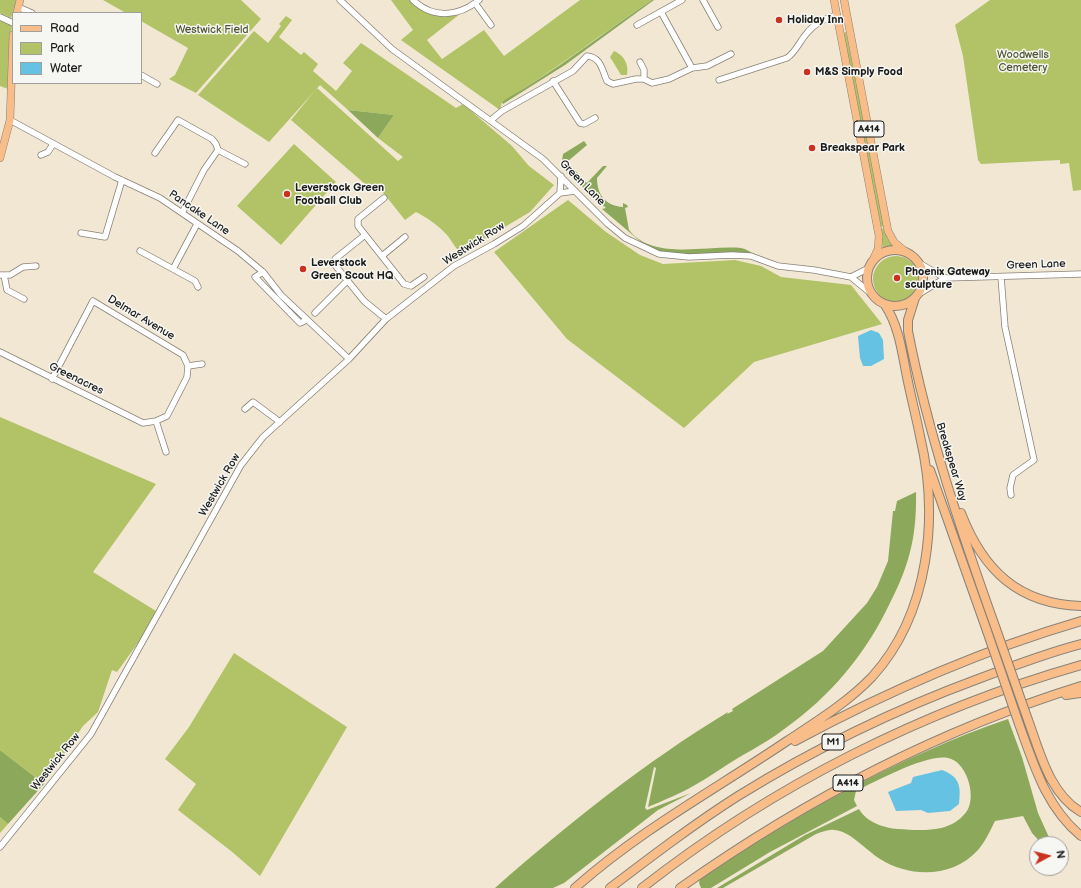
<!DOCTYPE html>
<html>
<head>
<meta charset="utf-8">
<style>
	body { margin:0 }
	#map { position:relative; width:1081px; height:888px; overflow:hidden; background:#f2e7d3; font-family:"Balsamiq Sans",sans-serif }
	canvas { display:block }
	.legend { position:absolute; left:12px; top:12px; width:130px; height:72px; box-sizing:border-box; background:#f6f6f2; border:1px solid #9f9f9c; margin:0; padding:5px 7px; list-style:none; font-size:12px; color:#1c1c1c }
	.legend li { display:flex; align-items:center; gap:8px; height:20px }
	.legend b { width:20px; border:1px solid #9f9f9c }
	.north { position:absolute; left:1029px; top:836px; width:40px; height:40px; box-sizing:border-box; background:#f6f6f2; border:1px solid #9f9f9c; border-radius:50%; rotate:83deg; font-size:11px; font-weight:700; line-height:16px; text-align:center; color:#1c1c1c }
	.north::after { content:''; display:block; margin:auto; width:14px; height:18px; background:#c8321e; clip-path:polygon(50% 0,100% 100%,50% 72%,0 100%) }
</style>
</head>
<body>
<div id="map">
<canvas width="1081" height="888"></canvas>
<ul class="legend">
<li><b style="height:5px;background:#f8bd89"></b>Road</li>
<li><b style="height:11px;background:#b1c366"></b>Park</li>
<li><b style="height:11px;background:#65c2e3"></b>Water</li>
</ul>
<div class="north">N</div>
</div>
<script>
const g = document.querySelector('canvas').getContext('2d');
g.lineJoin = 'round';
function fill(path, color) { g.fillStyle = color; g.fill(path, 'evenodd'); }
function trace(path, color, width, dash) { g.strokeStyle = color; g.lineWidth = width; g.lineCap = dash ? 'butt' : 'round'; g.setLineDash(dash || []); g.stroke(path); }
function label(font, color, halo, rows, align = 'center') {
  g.font = font + ' "Balsamiq Sans",sans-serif'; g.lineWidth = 3; g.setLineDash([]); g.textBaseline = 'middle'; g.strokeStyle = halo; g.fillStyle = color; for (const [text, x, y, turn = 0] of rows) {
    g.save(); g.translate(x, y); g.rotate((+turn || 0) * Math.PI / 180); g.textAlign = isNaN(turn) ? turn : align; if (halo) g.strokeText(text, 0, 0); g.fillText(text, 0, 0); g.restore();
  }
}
const green = new Path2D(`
	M0,0H17L11,18L0,13Z
	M103,0H241L261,19L196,93L169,79L175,75L188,48L141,21V13H126Z
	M391,0H413L439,14L465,10L427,40L442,59L484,30L504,56L580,0H652C601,34 554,71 502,102L500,110L401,40L413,30Z
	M990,0H1081V190L1073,191L1069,163L1060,164V160L981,164L978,160L963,56L955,25Z
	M286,16L292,20L279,37L301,55L304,52L318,64L313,71L336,91L352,71L343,63L361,43L456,108L463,104L512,146L529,166L554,185L530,212L461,253C455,248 452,241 447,235C439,226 426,217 416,212L405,220L377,185L372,190L291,120L317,88L398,161L403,157L378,138L394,115L348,110L320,85L269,142L198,95L254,31L268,43L281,26L279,24Z
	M0,18L12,24L8,89L0,86Z
	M846,32L885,226L881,227L843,33Z
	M614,51C624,55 629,64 627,75H621L610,57Z
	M294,144L336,182L281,245L237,206Z
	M568,200L606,232L640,255L663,264L735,260L761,266L781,277L851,285L882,324L754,362L684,428L567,339L494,252Z
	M885,228L888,239L894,248L883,251L881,229Z
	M873 279a23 23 0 1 1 46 0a23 23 0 1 1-46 0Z
	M0,417L156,484L93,572L156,611L150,626L117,672L112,670L98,712L83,726L44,784L0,750Z
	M234,653L347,727L260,876L231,851L178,810L196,784L165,759L189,727Z
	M0,817L8,824L0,833Z`);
const forest = new Path2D(`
	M652,0H654L565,65L503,104L502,102L506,99C557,70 603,33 652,0Z
	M348,110L394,115L378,138Z
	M584,141L587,145L567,162L587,183L603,166H607L597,178C597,194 605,206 623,207V203L627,205L628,207L625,208L629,230C653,261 707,245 741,248C746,249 751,252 755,255L729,252L683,256L663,253L647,247L602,209L606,208L561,167L563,154Z
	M916,492C917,540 908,569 886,611C863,657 829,697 787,727C772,739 755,748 738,758C724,766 710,777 695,785C680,794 664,800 648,807L656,768L654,767L645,808L647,810L691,793L658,810L564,883L553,888H495C569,823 644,763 728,712L727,714L733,711L732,709L823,651L867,603L877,587L888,561L893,511H895L897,501Z
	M1008,719L1022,757L1038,813L1052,844H1042L1032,833L1023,816L995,821C990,831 985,842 978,850C953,878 910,878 880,859C867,851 849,830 834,830C829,829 822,832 816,834L723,888H717L805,835L859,809C866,822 884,828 898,829C915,830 937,832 952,824C958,821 965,815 968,809C976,794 966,761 948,758C926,754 877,781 856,791L854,800L857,806L770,852L711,888H701L699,883L700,878C798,814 897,757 1008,719Z
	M0,750L44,784L8,824L0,817Z`);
const water = new Path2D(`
	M871,330L879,333L883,340L884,359L871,366H863L860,358L858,336Z
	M942,770C960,777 961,786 959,804L950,811L928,813L921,810L896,811L888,792L911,783L913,777Z`);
const minor = new Path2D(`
	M340,0L392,49L543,159L608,224L625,238L659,254L689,257L732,255L751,256L778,266L814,270L851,277L873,295
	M413,0C433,19 458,17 479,0
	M703,0L718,27
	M475,3L491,25
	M18,7L32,13
	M661,12L692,68
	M0,17L13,23
	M637,25L682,0
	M640,62L644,70V79
	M141,75L157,84
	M719,80L787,58C796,52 799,42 807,33C815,23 824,19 837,15
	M553,81L580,123L584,124L595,118
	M10,120L115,177L160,198L238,251L263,272L281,295L349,359
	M491,120L502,111L573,71L587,56C601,57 602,70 607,81L613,84L636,79H644L652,83L669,79L692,68L707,66L731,54
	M155,153L178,120L212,139L216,144L218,150L245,164
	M41,155L48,152L53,144
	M560,193L561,176
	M384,198L358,219V226L404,284L411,286L424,277
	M182,213L204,170L218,150
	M81,233L105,237L122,180
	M365,235L335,259V265L364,301L386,319
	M140,251L195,281L198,287
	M382,256L405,237
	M919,263L945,278
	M173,269L197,224
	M263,272L255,277L300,323L307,320
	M0,275H10L23,267L36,266
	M4,275L7,290L24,299
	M851,277L869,268
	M1001,277L1005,327L1034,460L1013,475L1010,488L1011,495
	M919,294L945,278L1081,274
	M315,313L348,280
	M0,352L143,423L156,421L167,416L187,377L188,366L183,355L93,301L52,379
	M188,366L202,364
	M245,409L253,402L280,422
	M156,421L166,452
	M0,847L91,734L241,465L263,437L349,359L386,319L454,266L494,244L523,226L560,193L575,191`);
const major = new Path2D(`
	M834,0L879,236L878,249L872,262
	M844,0L888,231L894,242L906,252
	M17,13L20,0
	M0,158L10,120L13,35`);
const highway = new Path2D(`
	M867 278a28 28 0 1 1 56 0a28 28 0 1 1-56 0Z
	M915,298L908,320V331C928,434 961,531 996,629
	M930,470L987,631
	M961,513C983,570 1018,604 1081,606
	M1066,695L1081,693
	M1028,720C1040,752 1049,793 1081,812
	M1019,724C1034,765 1046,807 1081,836
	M795,741C886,692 982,650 1081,621
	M575,888C640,830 716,789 787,741C816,722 848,702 872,677C930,613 939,516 920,436C916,416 911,397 907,377C902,352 899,326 885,305
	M610,888C652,856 694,824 738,796C814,749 894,710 978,679C1012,666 1046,653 1081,644
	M642,888C772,786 923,710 1081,665
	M680,888C803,801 936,731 1081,686`);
const highwayBridge = new Path2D(`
	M996,629L1028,720
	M987,631L1019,724`);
const markers = [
	[779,20,4,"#c8321e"],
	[807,72,4,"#c8321e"],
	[812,148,4,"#c8321e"],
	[287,194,4,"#c8321e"],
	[303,269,4,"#c8321e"],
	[897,278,4,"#c8321e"]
];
const shields = [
	[869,129,30],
	[833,742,22],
	[848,783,30]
];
const shieldNames = [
	["A414",869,129],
	["M1",833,742],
	["A414",848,783]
];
const poiNames = [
	["Holiday Inn",787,20],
	["M&S Simply Food",815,72],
	["Breakspear Park",820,148],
	["Leverstock Green",295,188],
	["Football Club",295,201],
	["Leverstock",311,263],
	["Green Scout HQ",311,276],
	["Phoenix Gateway",905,272],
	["sculpture",905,285]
];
const parkNames = [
	["Westwick Field",212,30],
	["Woodwells",1023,55],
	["Cemetery",1023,68]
];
const streetNames = [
	["Green Lane",582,183,45],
	["Pancake Lane",199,213,34],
	["Westwick Row",474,244,-32],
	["Green Lane",1036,265,-2],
	["Delmar Avenue",141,318,31],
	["Greenacres",76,379,26],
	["Breakspear Way",951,462,73],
	["Westwick Row",220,485,-60],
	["Westwick Row",56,762,-51]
];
fill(green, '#b1c366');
fill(forest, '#8ca95b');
fill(water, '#65c2e3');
trace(minor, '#878278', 7);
trace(major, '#878278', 8);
trace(highway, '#878278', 10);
trace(minor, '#fff', 5.5);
trace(major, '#f8bd89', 7);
trace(highway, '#f8bd89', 8);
trace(highwayBridge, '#878278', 10, []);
trace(highwayBridge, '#f8bd89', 8);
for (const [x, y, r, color] of markers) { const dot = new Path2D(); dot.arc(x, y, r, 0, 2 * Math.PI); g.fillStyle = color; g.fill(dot); trace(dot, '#f6f6f2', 1.5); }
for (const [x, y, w] of shields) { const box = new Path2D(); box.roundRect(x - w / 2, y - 8, w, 16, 3); g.fillStyle = '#f6f6f2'; g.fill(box); trace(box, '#1c1c1c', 1); }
label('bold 10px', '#1c1c1c', null, shieldNames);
label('bold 11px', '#1c1c1c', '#f6f6f2', poiNames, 'left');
label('11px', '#505636', '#f6f6f2', parkNames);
label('11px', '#1c1c1c', '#f6f6f2', streetNames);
</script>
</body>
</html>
